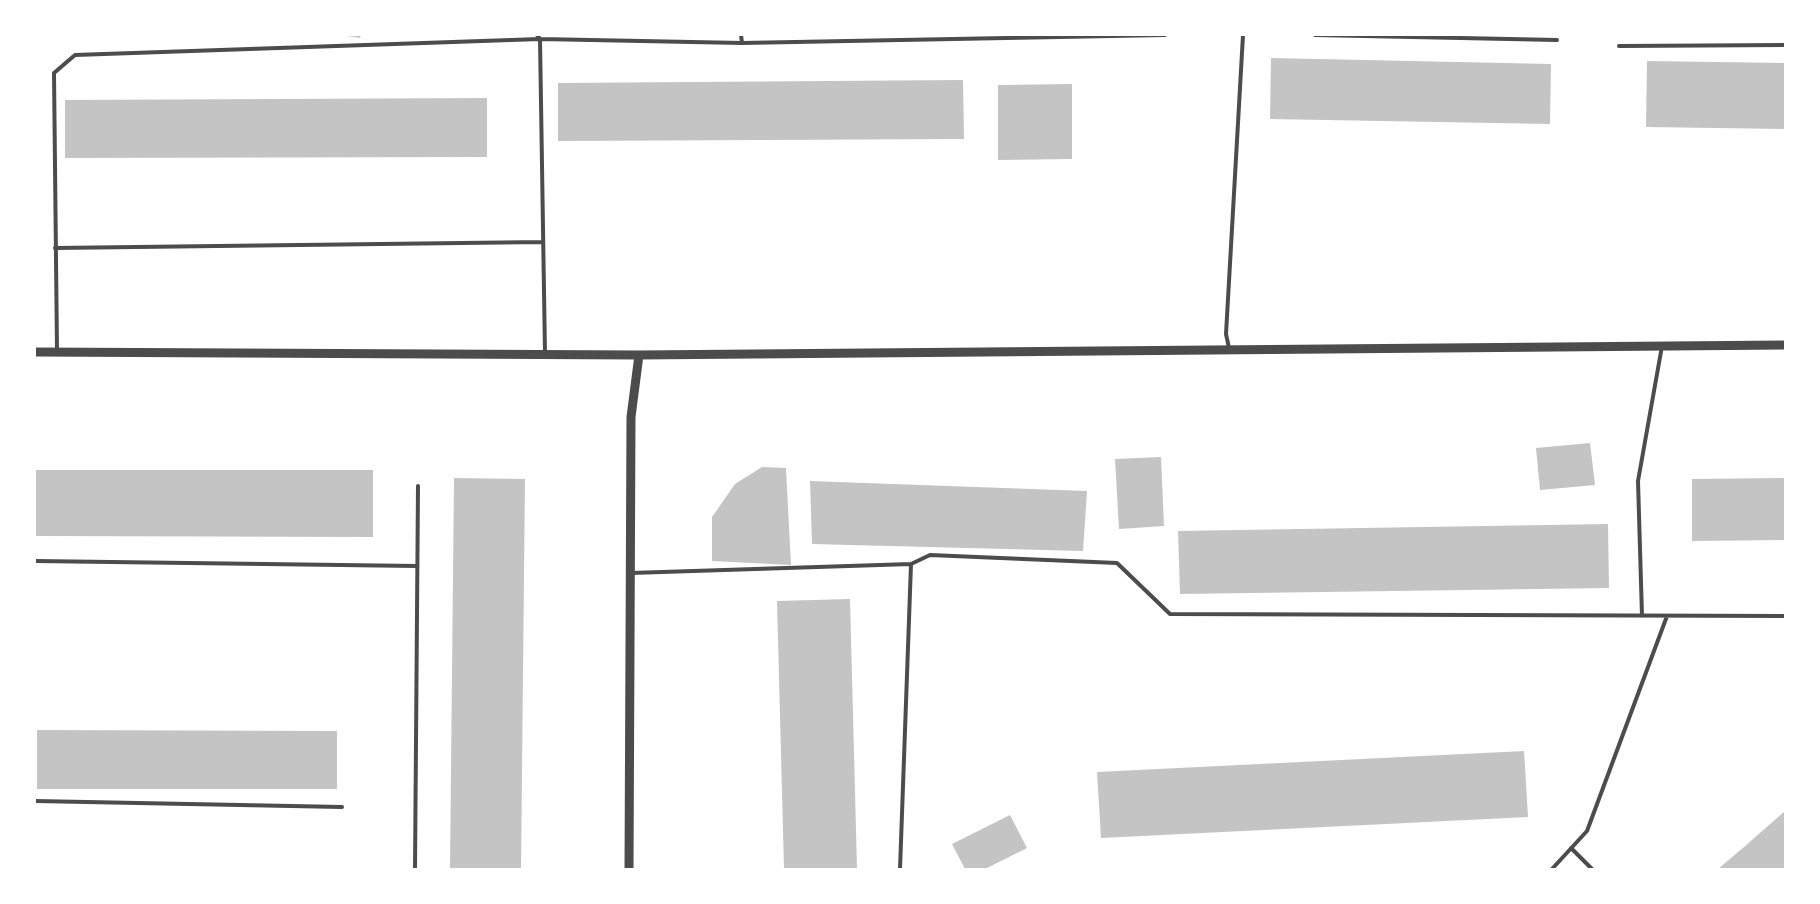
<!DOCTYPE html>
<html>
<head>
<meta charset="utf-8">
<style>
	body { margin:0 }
	#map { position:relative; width:1820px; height:904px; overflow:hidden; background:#fff; font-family:Merriweather,serif }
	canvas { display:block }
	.frame { position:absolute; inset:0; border:36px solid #fff; pointer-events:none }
</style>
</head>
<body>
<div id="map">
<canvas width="1820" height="904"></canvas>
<div class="frame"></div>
</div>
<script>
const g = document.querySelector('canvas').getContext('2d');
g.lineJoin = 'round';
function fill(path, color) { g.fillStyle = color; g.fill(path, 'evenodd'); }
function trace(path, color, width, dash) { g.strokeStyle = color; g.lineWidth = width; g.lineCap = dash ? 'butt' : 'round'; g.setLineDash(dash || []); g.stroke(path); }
const building = new Path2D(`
	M342,35H361L360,38Z
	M1271,58L1551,64L1550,124L1270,119Z
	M1647,61L1785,63V129L1646,127Z
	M963,80L964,139L558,141V83Z
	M1072,84V159L998,160V85Z
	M487,98V157L65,158V100Z
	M1590,443L1595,485L1540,490L1536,448Z
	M1161,457L1164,526L1119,529L1115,459Z
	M762,467L786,468L791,565L712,561V517L735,484Z
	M35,470H373V537L35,536Z
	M454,478L525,479L521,869H450Z
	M1785,478V540L1692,541V479Z
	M810,481L1087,491L1083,551L812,544Z
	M1608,524L1609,588L1180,594L1178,531Z
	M850,599L857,869H784L777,601Z
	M37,730L337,731V789H37Z
	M1524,751L1528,817L1101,838L1097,772Z
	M1785,811V869H1718L1744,847Z
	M1010,815L1027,848L985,869H965L952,844Z`);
const service = new Path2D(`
	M537,35L540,39L545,354
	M741,35L742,43
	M1315,35L1557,40
	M1619,46L1785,45
	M55,248L543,242
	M1229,348L1226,334L1243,35
	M57,351L54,73L75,55L540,39L742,43L1165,35
	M35,561L417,566
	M631,573L911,564
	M1642,616L1638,481L1662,346
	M35,801L342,807
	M1571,848L1592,869
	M415,869L418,486
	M900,869L911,564L930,555L1117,563L1170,614L1785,616
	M1552,869L1587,831L1667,616`);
const tertiary = new Path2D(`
	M35,352L639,355L1785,345
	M629,869L631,417L639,355`);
fill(building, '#c4c4c4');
trace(service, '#4c4c4c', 4);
trace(tertiary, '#4c4c4c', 9);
</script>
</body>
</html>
